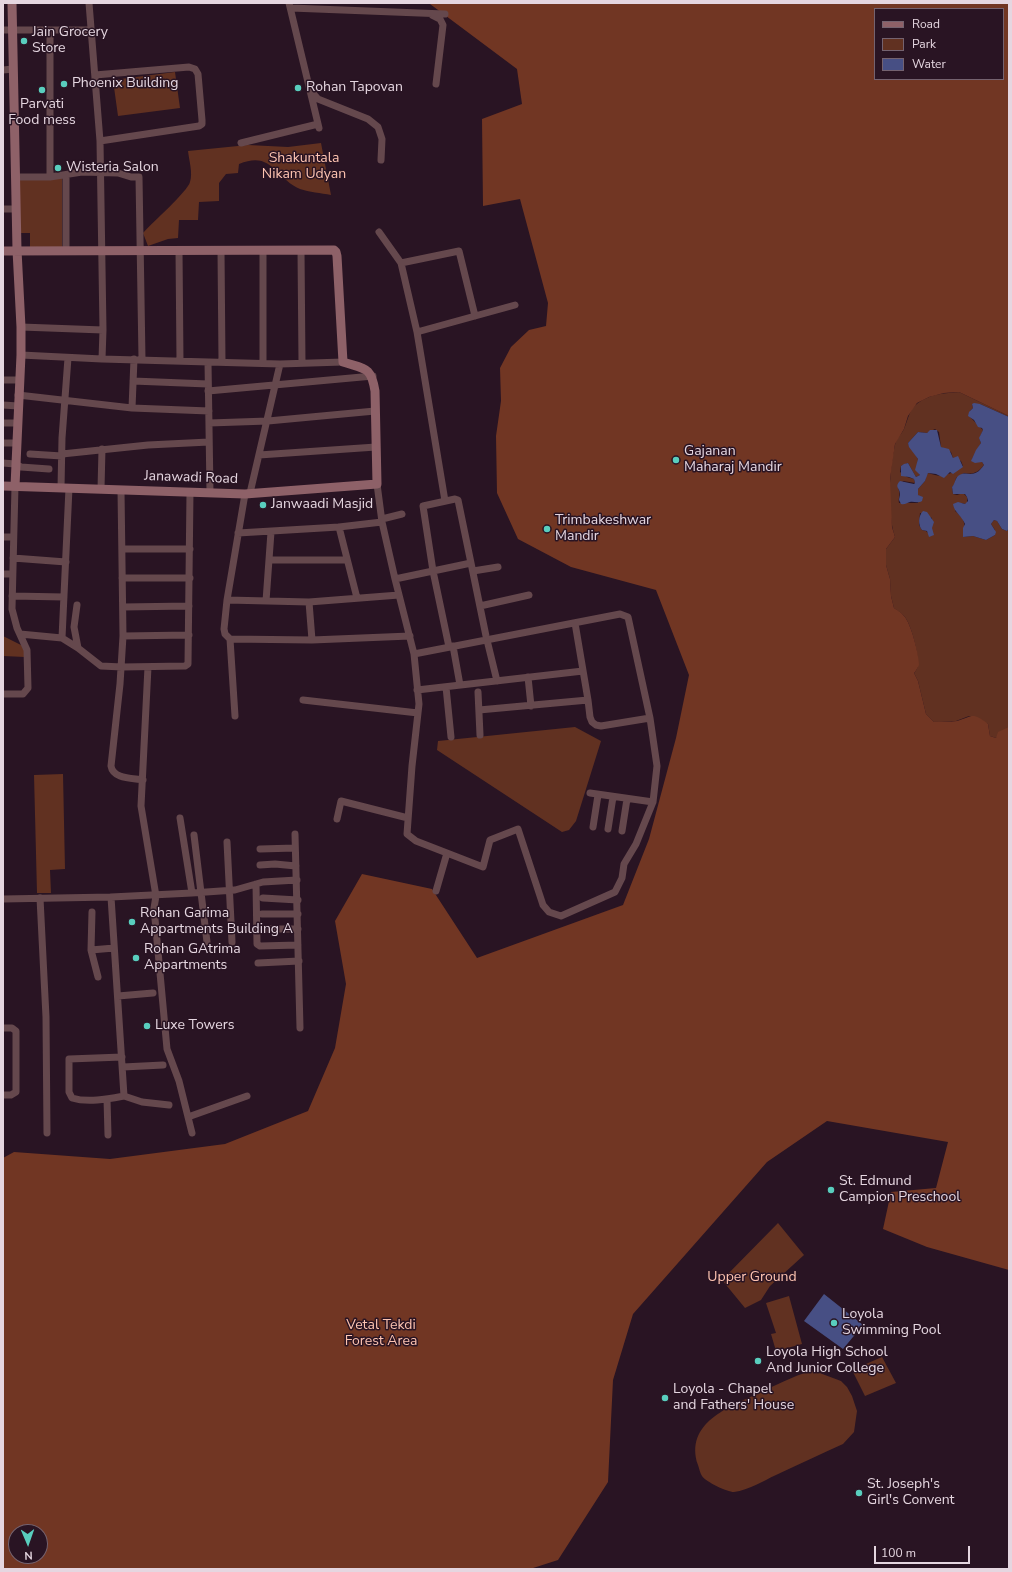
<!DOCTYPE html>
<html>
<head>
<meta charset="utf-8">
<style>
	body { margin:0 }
	#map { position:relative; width:1012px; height:1572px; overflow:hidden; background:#291423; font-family:"Nunito Sans",sans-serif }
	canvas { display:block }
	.frame { position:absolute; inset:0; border:4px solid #e5d6e0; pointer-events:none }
	.legend { position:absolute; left:874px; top:8px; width:130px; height:72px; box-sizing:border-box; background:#291423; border:1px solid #74626f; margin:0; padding:5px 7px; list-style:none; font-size:12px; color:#e5d6e0 }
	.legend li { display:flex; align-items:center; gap:8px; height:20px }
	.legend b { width:20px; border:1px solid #74626f }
	.north { position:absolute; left:8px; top:1524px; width:40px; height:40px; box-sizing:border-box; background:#291423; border:1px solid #74626f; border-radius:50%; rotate:178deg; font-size:11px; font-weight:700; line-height:16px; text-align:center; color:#e5d6e0 }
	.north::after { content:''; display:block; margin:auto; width:14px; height:18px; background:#59cebe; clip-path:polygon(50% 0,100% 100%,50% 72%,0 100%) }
	.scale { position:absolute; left:874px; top:1546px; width:96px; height:18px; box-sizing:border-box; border:2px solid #e5d6e0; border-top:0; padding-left:5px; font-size:12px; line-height:14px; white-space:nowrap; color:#e5d6e0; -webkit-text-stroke:3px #291423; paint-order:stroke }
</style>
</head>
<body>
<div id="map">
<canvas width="1012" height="1572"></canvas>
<div class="frame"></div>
<ul class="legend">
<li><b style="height:5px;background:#8e6168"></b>Road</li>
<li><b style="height:11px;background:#613121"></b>Park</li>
<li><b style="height:11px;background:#474f84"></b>Water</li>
</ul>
<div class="north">N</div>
<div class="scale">100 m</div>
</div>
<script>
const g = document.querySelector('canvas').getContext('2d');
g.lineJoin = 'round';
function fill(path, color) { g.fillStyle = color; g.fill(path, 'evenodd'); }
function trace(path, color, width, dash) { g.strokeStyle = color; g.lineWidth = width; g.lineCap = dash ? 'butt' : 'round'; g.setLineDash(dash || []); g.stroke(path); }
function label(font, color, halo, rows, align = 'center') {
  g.font = font + ' "Nunito Sans",sans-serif'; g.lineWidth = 3; g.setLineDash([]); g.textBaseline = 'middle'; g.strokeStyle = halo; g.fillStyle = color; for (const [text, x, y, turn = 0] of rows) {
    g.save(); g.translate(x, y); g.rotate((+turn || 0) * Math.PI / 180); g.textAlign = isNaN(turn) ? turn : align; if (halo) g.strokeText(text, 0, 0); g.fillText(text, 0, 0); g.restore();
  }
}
const green = new Path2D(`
	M175,72L180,108L118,116L113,80Z
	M321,143L331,195C321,193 309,192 300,189C275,178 272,150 239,164L238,173L226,174L219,183V201L199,202L198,220H179L178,238L168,239L148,246L143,233C152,223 188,191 190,182C193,173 189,160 188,151L248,145L288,147Z
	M62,177V250H30V233H19V178Z
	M959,392L1009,416V417L980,404H972L973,408L970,411V417L983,430C981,436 978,436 981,443L972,459L982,462L984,465C978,472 974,475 964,473L956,478L955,484L952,487L953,494L957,495L963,493L967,497V503L965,504L962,503L955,511C966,520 965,523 963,537L973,536L986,540L995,535V530L991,524L994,520L997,521L1002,529L1007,531L1009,528V727L996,738L990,736L988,724L969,716L956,721L934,722L926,714L918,681L914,673C916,671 918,667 918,665C919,655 911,623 904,616C902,613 897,611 894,608L891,596L890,579L886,565V549L895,537C887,512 889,470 895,445C896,439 901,435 904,429C908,420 909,409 918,403C930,394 945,393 959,392ZM935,429L939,432L941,447L951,452L953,458L961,461L963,466C959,470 947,475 942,476C938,476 932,474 928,473L926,476L925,481L918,489V495L919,496L918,503H899C898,498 901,494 898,488L903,481L915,483L914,479L907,477L900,472L901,466L908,463L916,477L920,475L917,471L918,459L908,443L918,432L927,433ZM920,513L932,518V529L928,533L926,531L922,530L919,525Z
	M3,636L25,647V657L3,656Z
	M575,727L601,741L576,821L569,830L562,832L437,750L438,741Z
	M63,774L65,869L50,870L51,893H37L34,775Z
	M778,1223L804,1255L770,1286L761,1300L745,1308L722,1280Z
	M789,1296L802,1344L776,1351L771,1334L776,1333L766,1303Z
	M882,1357L896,1383L865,1396L852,1370Z
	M810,1371L817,1372L841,1381L847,1387L852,1396L857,1411L854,1432L843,1444C821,1454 799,1464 776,1475C763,1481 749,1490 734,1492C727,1492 706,1482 702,1476C700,1473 699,1468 698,1465C684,1423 729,1407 759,1393C776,1385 792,1377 810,1371Z`);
const forest = new Path2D(`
	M411,3H1009V416L959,392L944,393L929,397L917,403L908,416L904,429L895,444L890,479L892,527L895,537L886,549V565L890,579L891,596L894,608C897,610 902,613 904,616C911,623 919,655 919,665C918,667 916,671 914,673L918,681L926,714L934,722C941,721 950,722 957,721C974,716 972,712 988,724L990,736L996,738L998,732L1009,727V1270L927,1247L883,1229L891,1192L936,1188L948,1142L827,1121L767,1162L633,1314L613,1380L608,1482L558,1560L530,1569H3V1158L14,1152L110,1159L225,1144L308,1111L335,1048L346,984L335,921L362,874L432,889L477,958L623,905L649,839L676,738L689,675L656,590L571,567L518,539L497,493L496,436L501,401L500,368L511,347L529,330L546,326L548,303L520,199L483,206L482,119L522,104L517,69L430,4ZM875,9H1003V79H875ZM16,1532H40V1556H16Z`);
const water = new Path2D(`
	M974,403L980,404L1009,417V528L1007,531L1002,529L997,521L994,520L991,524L996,532L995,535L986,540L973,536L963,537V528L965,524C962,516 954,512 953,504L958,502L965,504L968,501L967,497L965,494H953L952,487C955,484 955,479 958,476C967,469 973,481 984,465L982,462L975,463L971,461L976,450L981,443L979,438L983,430L982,428L978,427L974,420L968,416L969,412L973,408L972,404Z
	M930,430H937L941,447L949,449L953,458L958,456L963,467L953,474L950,472L944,478L936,474L928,473L925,481L918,489V495L923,497L922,501C917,504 914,501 910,502C906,503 905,505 901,504L899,500C899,498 900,496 900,494C900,488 894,487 900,481L914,484L915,483L914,479L909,477L901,476V466L904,464L908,463L916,477L920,475L915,470L918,459L909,447L908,443L918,432L927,433Z
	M923,511L927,512L934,522L932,528L934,535L929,537L927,531L922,530C918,525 918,516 923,511Z
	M824,1294L863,1325L843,1349L804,1321Z`);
const street = new Path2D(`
	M89,3L100,141L103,330L102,359
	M289,3L319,128
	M291,8L445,14
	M432,15L440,19L443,25L436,84
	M3,30H91
	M50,30V177
	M3,70L13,69
	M95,75L189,67L195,69L198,74L202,120V124L199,126L100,141
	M311,91L318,99L368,119L378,127L382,139L381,160
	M241,143L318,124
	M66,175V250
	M16,177H50L82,172L118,173L131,177H139L142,359
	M3,209H16
	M379,232L401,263L417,332
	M179,250L180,361
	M221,250L222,362
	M263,250V363
	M301,250L302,363
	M401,263L459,251L475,316
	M21,327L103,330
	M21,355L102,359L280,364L343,362
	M208,362L210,492
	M3,380H19
	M133,381L208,384
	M208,391L373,376
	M18,395L132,408L209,411
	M3,405L18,406
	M132,408L134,359
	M3,423H17
	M209,423L268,421L375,411
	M3,443H16
	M30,454L62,456
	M62,454L148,445L209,442
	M259,455L376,447
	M3,463L15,464L21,467L49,469
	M377,484L382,522L395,579L414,654L419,704L412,766L407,834L416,841L483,867L490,840L518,829L543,905L549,912L561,916L615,892L622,878L624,864L636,844L653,802L657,766L650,718L628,617L620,614L414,654
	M61,488L62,438L68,358
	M101,489L102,449
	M121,490L123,636L120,684L111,766C113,779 132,778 143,780
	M250,493L280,364
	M245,494L227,600L224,629L225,634L230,639L312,640L410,636
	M445,501L417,332L515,305
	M382,519L402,514
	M339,527L357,598
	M238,533L339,527L382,522
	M3,537H13
	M122,549H190
	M13,558L66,562
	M269,560H347
	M473,571L498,567
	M3,574H12
	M122,578H190
	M395,579L471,563L486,636L497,681
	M12,596L64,597
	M227,600L309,602L399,595
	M266,601L271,532
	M309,602L312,640
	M77,605L74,627L78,648L101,666L122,667L185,666L188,664L190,492
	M480,606L529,595
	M123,607L189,606
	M575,623L588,700L590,717L592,722L596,725L601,726L650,718
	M20,634L62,638L78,648
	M123,636L189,635
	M62,638L69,488
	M230,639L235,716
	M453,646L460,685
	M449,647L433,571L423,506L455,499L458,500L471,563
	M148,667L141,806L156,896L154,908L167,1049L179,1081L192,1133
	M528,677L531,706
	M446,687L451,737
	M417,690L583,671
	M478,692L480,735
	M3,694H23L28,688L27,650L17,628L12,609L15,486
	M303,700L418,713
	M479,710L588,700
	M590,793L653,802
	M180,818L192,893
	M337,819L341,801L408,818
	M593,827L598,795
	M608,829L613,797
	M622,831L627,799
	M295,834L300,1028
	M194,835L207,942
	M227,842L232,942
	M260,849L295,848
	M260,865L275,864L296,866
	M256,884L257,944L260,946L298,945
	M436,891L447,853
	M111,897L124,1096C108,1099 88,1103 72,1098L69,1092V1059L122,1057
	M40,898L46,1017L47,1133
	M263,898L298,900
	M3,899L111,897L192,893L235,890L263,882L297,880
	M92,912L91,950L98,977
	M262,914H298
	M256,929H298
	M91,950L114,948
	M258,963L299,961
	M118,996L153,993
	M3,1028H12L16,1031V1092L11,1095H3
	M123,1067L163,1065
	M124,1096L142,1102L169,1105
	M107,1099L108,1135
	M188,1117L247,1096`);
const secondary = new Path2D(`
	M12,3L17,250L21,327V355L15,486
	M3,251L334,250L336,252L337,256L343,362C365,369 371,366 375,391L377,484L245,494L3,486`);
const markers = [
	[24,41,4,"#59cebe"],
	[64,84,4,"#59cebe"],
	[298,88,4,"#59cebe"],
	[42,90,4,"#59cebe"],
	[58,168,4,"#59cebe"],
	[676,460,4,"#59cebe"],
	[263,505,4,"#59cebe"],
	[547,529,4,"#59cebe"],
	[132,922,4,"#59cebe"],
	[136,958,4,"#59cebe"],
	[147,1026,4,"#59cebe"],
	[831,1190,4,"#59cebe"],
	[834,1323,4,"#59cebe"],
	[758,1361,4,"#59cebe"],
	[665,1398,4,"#59cebe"],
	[859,1493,4,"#59cebe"]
];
const poiNames = [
	["Jain Grocery",32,33],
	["Store",32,49],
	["Phoenix Building",72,84],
	["Rohan Tapovan",306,88],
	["Parvati",42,105,"center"],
	["Food mess",42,121,"center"],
	["Wisteria Salon",66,168],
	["Gajanan",684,452],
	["Maharaj Mandir",684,468],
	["Janwaadi Masjid",271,505],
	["Trimbakeshwar",555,521],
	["Mandir",555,537],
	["Rohan Garima",140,914],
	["Appartments Building A",140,930],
	["Rohan GAtrima",144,950],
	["Appartments",144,966],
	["Luxe Towers",155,1026],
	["St. Edmund",839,1182],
	["Campion Preschool",839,1198],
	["Loyola",842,1315],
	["Swimming Pool",842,1331],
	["Loyola High School",766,1353],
	["And Junior College",766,1369],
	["Loyola - Chapel",673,1390],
	["and Fathers' House",673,1406],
	["St. Joseph's",867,1485],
	["Girl's Convent",867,1501]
];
const parkNames = [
	["Shakuntala",304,159],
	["Nikam Udyan",304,175],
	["Upper Ground",752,1278],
	["Vetal Tekdi",381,1326],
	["Forest Area",381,1342]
];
const streetNames = [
	["Janawadi Road",191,478,2]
];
fill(green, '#613121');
fill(forest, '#713623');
fill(water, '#474f84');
trace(street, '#65484d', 7);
trace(secondary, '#8e6168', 9);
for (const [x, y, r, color] of markers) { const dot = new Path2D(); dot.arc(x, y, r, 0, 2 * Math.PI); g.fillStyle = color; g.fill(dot); trace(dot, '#291423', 1.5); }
label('14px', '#e5d6e0', '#291423', poiNames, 'left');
label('14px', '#fec4b1', '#291423', parkNames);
label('14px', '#e5d6e0', '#291423', streetNames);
</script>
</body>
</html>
